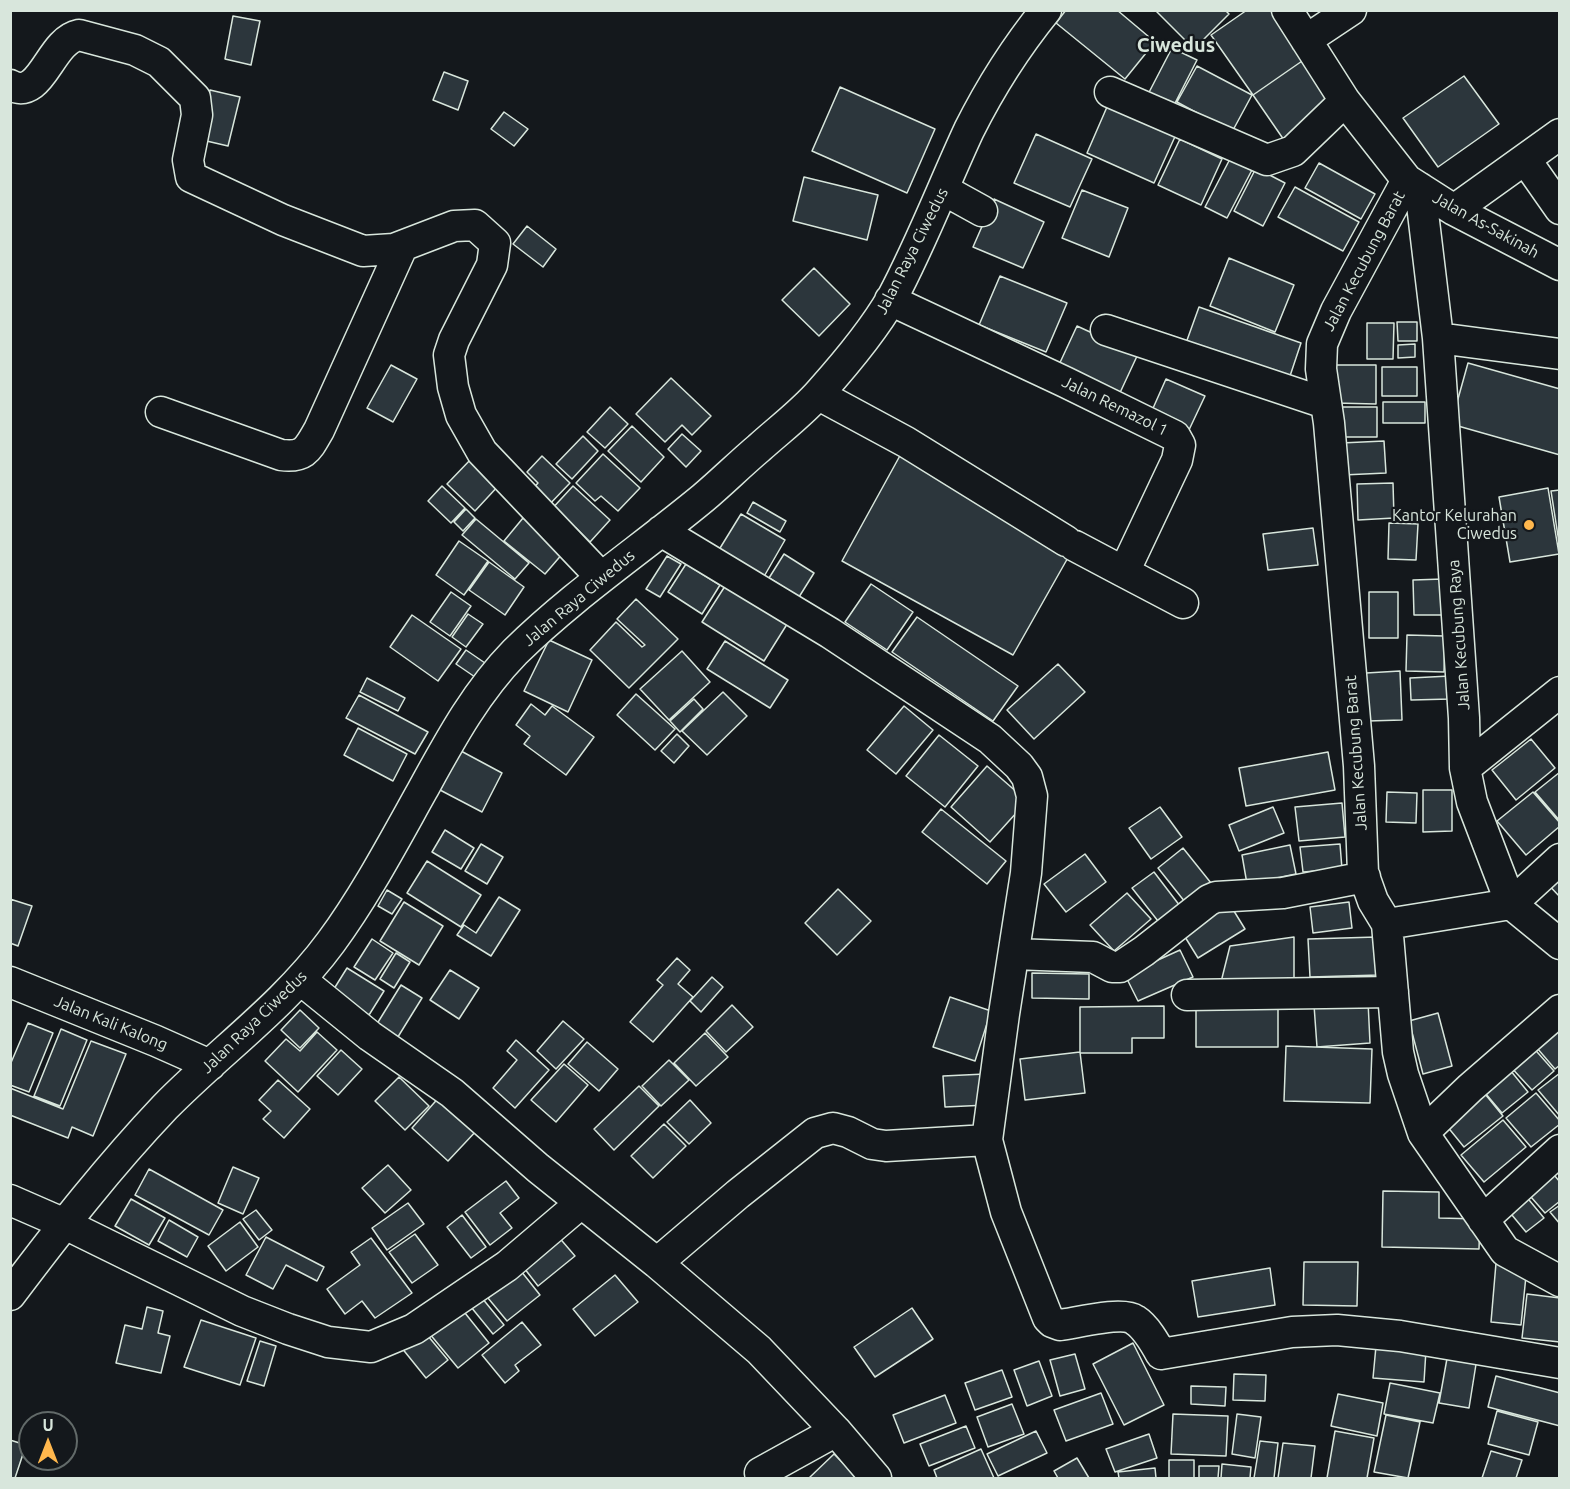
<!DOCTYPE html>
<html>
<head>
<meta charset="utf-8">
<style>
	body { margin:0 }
	#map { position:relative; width:1570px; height:1489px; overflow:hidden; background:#14181c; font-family:Ubuntu,sans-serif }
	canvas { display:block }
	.frame { position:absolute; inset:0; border:12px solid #d8e6dc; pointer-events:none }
	.north { position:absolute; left:18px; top:1411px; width:60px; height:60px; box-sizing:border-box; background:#14181c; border:2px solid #626a69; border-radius:50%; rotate:0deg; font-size:16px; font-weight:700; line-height:24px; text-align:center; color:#d8e6dc }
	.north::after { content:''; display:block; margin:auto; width:21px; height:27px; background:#ffb74d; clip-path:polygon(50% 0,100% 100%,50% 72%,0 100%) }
</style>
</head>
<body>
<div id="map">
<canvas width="1570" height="1489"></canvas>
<div class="frame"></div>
<div class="north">U</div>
</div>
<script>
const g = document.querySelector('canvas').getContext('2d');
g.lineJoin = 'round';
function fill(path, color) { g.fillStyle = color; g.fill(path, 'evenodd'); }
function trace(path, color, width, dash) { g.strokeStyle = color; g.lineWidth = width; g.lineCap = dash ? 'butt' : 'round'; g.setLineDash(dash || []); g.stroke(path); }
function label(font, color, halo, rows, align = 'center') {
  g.font = font + ' Ubuntu,sans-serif'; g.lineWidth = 4.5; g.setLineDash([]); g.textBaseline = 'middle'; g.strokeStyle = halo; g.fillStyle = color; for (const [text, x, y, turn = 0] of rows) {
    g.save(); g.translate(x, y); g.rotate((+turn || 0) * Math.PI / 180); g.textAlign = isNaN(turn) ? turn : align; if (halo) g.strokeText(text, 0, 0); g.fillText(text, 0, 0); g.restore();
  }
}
const building = new Path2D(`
	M1066,10H1117L1155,42L1125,79L1056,23Z
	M1155,10H1225L1229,14L1194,49Z
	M1247,10H1271L1305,59L1253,95L1211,35Z
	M233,16L260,21L251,65L225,59Z
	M1172,48L1197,60L1170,113L1145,100Z
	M1305,59L1338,107L1286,143L1253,95Z
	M1197,66L1252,95L1232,132L1177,102Z
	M444,72L468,81L458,110L433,100Z
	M1464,76L1499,124L1438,167L1403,118Z
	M840,87L935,129L907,193L812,151Z
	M210,90L240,97L228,146L198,139Z
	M1110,100L1178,130L1154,183L1087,153Z
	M504,112L528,129L514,146L491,129Z
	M1036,134L1092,159L1070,207L1014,183Z
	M1180,139L1222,159L1201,205L1158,185Z
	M1231,157L1253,168L1227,218L1205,207Z
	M1319,163L1375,194L1361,219L1305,188Z
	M1256,168L1285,183L1263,226L1234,211Z
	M804,177L878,195L867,240L793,221Z
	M1295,187L1359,222L1343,251L1278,217Z
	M1082,190L1128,208L1109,257L1062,238Z
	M994,199L1044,222L1023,268L973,247Z
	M527,226L556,249L543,267L513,244Z
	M1229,258L1294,285L1275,332L1210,306Z
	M814,268L850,304L819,336L782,300Z
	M1000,276L1067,303L1046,352L979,325Z
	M1199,307L1301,343L1289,379L1186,343Z
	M1397,322H1417V341H1398Z
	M1367,323H1394L1393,359H1367Z
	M1077,326L1138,354L1118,397L1057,369Z
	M1415,344V357L1398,358V345Z
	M1468,363L1560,389V455L1451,424Z
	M391,365L417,379L393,422L367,408Z
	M1335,365H1376V404L1335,403Z
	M1382,367H1417V396H1382Z
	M671,378L711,416L692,435L682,425L665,442L636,414Z
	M1166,379L1205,396L1188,432L1150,415Z
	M1383,402H1425V423H1383Z
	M610,407L628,424L605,448L587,432Z
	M1341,407H1377V437H1341Z
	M632,426L664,457L641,482L608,451Z
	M682,434L701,451L686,467L668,449Z
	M583,436L598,451L572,479L556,464Z
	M1384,441L1386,473L1343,475L1341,443Z
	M902,452L1074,547L1013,655L842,561Z
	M603,454L640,488L618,511L601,496L595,501L576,483Z
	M542,456L570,483L546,508L529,493L538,483L527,472Z
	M472,458L500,484L475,511L447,484Z
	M1393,483L1394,518L1358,520L1357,484Z
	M442,486L465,508L451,523L428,501Z
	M573,486L610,520L590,542L576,528L571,533L549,512Z
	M1548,488L1559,554L1510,562L1499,497Z
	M1560,490V549L1551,491Z
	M753,502L786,521L780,532L747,513Z
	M466,509L475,518L463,531L454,522Z
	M741,514L785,540L762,580L717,553Z
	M523,518L564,552L545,574L504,541Z
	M476,519L529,563L515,579L462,535Z
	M1389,523L1418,524L1416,560L1388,559Z
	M1313,528L1318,565L1268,570L1263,534Z
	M459,541L488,561L464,595L436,575Z
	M784,554L814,573L799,597L769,578Z
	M667,556L681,564L660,597L646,589Z
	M489,562L524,587L505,615L469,590Z
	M686,564L720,585L702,614L668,592Z
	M1443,579V615H1414L1413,580Z
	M727,583L789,621L764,661L702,622Z
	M871,584L913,612L887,650L845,622Z
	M451,592L471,606L450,636L430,622Z
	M1369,592H1398V638H1369Z
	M636,599L678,639L629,688L590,650L616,622L642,647L645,645L617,619Z
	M468,614L483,624L466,647L452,637Z
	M412,615L461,649L438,681L390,647Z
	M917,617L1018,686L993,721L892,652Z
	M1407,635L1445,636L1444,672L1406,671Z
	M549,640L592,660L568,712L524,691Z
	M725,641L788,680L770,708L707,669Z
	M466,650L485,663L475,677L456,664Z
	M682,651L710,682L669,720L640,689Z
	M1058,664L1085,692L1034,739L1007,710Z
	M1400,671L1402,720L1368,721L1366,673Z
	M1450,676L1451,699L1411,700L1410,678Z
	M367,678L405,698L398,711L360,692Z
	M723,692L747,716L707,755L682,731Z
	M636,694L675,729L655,750L617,715Z
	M359,695L428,732L415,754L346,718Z
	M694,699L703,709L680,732L670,721Z
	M531,704L545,715L552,706L594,737L566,775L524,744L530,736L516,725Z
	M904,706L933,730L896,774L867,750Z
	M358,728L407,754L393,781L344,755Z
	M677,734L689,746L674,763L661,751Z
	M939,735L978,766L945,807L906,776Z
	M1531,739L1555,768L1516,800L1492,770Z
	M461,751L502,773L482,812L440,790Z
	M1328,752L1335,790L1246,806L1239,768Z
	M987,766L1027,801L990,842L951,807Z
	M1560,772V821L1535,792Z
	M1423,790H1452V831L1423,832Z
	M1387,792L1417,793L1416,823L1386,822Z
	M1533,792L1560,823V826L1526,855L1497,821Z
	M1342,803L1345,837L1299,841L1295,807Z
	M1160,807L1182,837L1151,859L1129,828Z
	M1273,807L1284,833L1239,851L1229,825Z
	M941,809L1006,861L987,884L922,832Z
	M445,830L474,848L461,869L432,852Z
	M481,844L503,857L487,884L465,871Z
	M1340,844L1342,869L1303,872L1300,847Z
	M1290,845L1296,874L1247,884L1242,855Z
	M1183,848L1211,883L1185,902L1158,868Z
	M1085,854L1106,882L1066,912L1044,884Z
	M427,861L481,895L461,927L407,893Z
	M1560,861V897L1542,878Z
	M1154,872L1180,906L1158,921L1132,888Z
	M838,889L871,921L837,955L805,923Z
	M387,890L402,899L392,914L378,906Z
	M1127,893L1151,919L1114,951L1090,925Z
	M499,897L520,910L491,956L457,935L464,925L476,933Z
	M10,899L32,906L18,946L10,943Z
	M404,902L443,926L419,965L380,941Z
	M1349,902L1352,928L1313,933L1310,907Z
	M1229,903L1245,929L1198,958L1182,932Z
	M1294,937V983L1221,982L1230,946Z
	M1377,937L1379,975L1310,977L1308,939Z
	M372,939L393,953L375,980L354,967Z
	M1180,950L1193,977L1138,1001L1125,975Z
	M396,953L410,962L394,988L380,979Z
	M677,958L690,970L678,984L693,997L653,1042L630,1022L663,985L657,980Z
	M347,968L384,991L369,1015L332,992Z
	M450,970L479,988L459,1019L430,1000Z
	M1032,973L1089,974V999L1032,998Z
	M712,977L723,987L701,1012L690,1001Z
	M401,985L422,998L396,1040L375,1027Z
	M950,997L991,1011L975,1061L933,1047Z
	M1196,1001H1278V1047H1196Z
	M1368,1001L1370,1043L1317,1047L1314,1005Z
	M732,1005L753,1027L726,1052L706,1031Z
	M1164,1006V1038H1132V1053H1080V1007Z
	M300,1010L319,1028L300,1048L281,1030Z
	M1438,1013L1452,1066L1423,1074L1409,1021Z
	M1560,1017V1065L1555,1069L1531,1041Z
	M563,1021L584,1039L556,1069L537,1051Z
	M28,1023L53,1033L29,1092L10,1085V1065Z
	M61,1029L87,1040L60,1106L34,1096Z
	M317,1032L337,1050L298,1092L265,1061L286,1039L300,1051Z
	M705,1033L728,1057L696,1086L674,1063Z
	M516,1040L549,1070L515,1108L493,1088L517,1060L507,1051Z
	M91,1041L126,1054L93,1136L72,1127L68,1138L10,1115V1088L63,1109Z
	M587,1042L618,1069L599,1091L568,1064Z
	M1530,1044L1554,1071L1532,1090L1508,1064Z
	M1286,1046L1372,1049L1370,1103L1284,1101Z
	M341,1050L362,1069L338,1095L317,1076Z
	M1080,1052L1085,1093L1025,1100L1020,1059Z
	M669,1060L689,1080L661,1106L642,1086Z
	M564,1064L588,1085L556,1122L531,1100Z
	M1506,1065L1528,1092L1502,1113L1480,1087Z
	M1560,1073V1116L1538,1090Z
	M985,1074L987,1105L945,1107L943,1076Z
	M399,1077L429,1106L405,1130L375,1101Z
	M278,1080L310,1109L284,1138L263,1119L271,1111L259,1100Z
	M639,1086L659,1106L614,1150L594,1129Z
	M1481,1089L1503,1116L1464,1147L1442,1120Z
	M1536,1093L1560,1121V1124L1531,1147L1506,1118Z
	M441,1095L478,1129L448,1161L412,1128Z
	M690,1100L711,1123L689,1144L667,1122Z
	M1503,1120L1526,1147L1484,1182L1461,1155Z
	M664,1124L686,1146L653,1178L631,1156Z
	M388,1165L411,1190L385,1213L362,1188Z
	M233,1167L259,1178L243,1214L218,1203Z
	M149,1169L223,1210L209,1235L135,1195Z
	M1549,1169L1560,1182V1201L1545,1213L1524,1189Z
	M506,1181L519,1198L500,1213L512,1228L490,1245L465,1212Z
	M1520,1189L1544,1218L1526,1232L1502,1203Z
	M1383,1191L1439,1192V1218L1480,1219L1479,1249L1382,1247Z
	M131,1199L165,1218L149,1245L115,1226Z
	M408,1203L424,1224L387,1250L372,1228Z
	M1560,1205V1224L1550,1212Z
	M256,1210L272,1230L259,1240L243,1219Z
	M462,1215L486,1247L471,1258L447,1227Z
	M169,1220L198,1237L187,1257L158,1241Z
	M240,1222L258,1247L226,1271L208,1246Z
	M415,1234L438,1265L412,1283L389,1252Z
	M557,1235L575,1256L538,1286L521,1264Z
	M266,1237L324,1267L317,1281L286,1265L273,1289L246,1275Z
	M371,1238L412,1293L375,1318L362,1301L345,1314L327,1289L360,1265L351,1252Z
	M1304,1262H1358L1357,1306L1303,1305Z
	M1496,1263L1527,1266L1521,1325L1491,1322Z
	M1270,1268L1275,1305L1198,1317L1192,1281Z
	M521,1271L540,1295L507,1321L488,1298Z
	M615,1275L638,1302L595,1336L573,1309Z
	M1527,1294L1560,1298V1342L1522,1338Z
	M482,1298L504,1325L493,1334L471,1307Z
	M147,1307L163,1311L158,1333L170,1336L161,1373L116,1363L125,1325L142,1329Z
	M461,1308L489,1343L458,1368L429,1333Z
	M912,1308L933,1339L875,1377L854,1347Z
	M201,1320L256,1338L240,1385L184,1367Z
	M522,1322L541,1345L515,1365L519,1371L505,1383L482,1355Z
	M423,1330L448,1360L426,1378L401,1347Z
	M260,1341L276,1346L264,1386L247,1381Z
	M1133,1343L1164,1405L1124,1425L1093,1364Z
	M1376,1346L1426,1350L1424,1382L1373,1378Z
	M1448,1353L1477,1358L1469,1408L1439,1403Z
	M1075,1354L1085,1389L1060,1396L1050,1360Z
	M1039,1361L1052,1396L1027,1406L1014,1370Z
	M1002,1370L1012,1397L975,1410L965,1383Z
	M1234,1374L1266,1375L1265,1401L1233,1400Z
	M1496,1376L1560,1393V1426L1488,1407Z
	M1390,1383L1440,1393L1433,1423L1384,1414Z
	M1191,1386L1226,1387L1225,1406L1191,1404Z
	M1101,1393L1113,1424L1066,1441L1054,1410Z
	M1338,1394L1383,1403L1377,1436L1331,1426Z
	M945,1395L956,1423L904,1443L893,1415Z
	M1012,1404L1024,1434L988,1447L977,1417Z
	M1497,1411L1538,1422L1529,1455L1488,1444Z
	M1173,1414L1228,1416L1226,1456L1171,1454Z
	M1237,1414L1261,1417L1255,1458L1232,1454Z
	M1386,1415L1420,1422L1408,1478L1374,1472Z
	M966,1426L975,1448L929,1466L920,1444Z
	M1036,1431L1047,1453L998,1476L987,1454Z
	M1335,1431L1374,1438L1367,1478H1327Z
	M1149,1434L1157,1458L1115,1472L1106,1449Z
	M10,1440L26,1445L15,1478H10Z
	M1260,1441L1278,1443L1274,1478H1254Z
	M1283,1443L1315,1446L1311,1478H1278Z
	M981,1449L994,1478H937L934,1470Z
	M1491,1451L1522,1460L1516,1478H1482Z
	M834,1454L858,1478H809Z
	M1077,1458L1089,1478H1058L1054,1471Z
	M1169,1460H1194V1478H1169Z
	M1222,1464L1251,1467L1250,1478H1221Z
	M1199,1466H1219L1218,1478H1199Z
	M1155,1468L1156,1478H1119L1118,1472Z`);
const minor = new Path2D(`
	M1287,10L1345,101L1407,180L1454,210L1560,265
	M1306,40L1351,10
	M10,85C42,102 49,41 79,35L135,50L159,62L195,98L197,115L188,160L191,177L283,220L363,251L394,249L454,226L475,225L495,243L492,265L454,340L449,355L453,387L461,415L482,452L601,577
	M1110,92L1267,160L1293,151L1345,101
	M1525,159L1560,209
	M1407,180L1336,311L1322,344L1321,369L1329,423L1359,766L1363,873L1373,901L1387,924L1398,1052L1403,1074L1423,1133L1505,1251L1560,1281
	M1420,188L1438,338L1464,718L1465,768L1472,802L1511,904L1560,944
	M944,190L982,211
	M1454,210L1560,134
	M890,300L1065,382L1175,436L1180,445L1177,460L1124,572L1183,603
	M1106,330L1325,403
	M1438,338L1560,354
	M819,395L906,442L1066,541
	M161,412L281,455C305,458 308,449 319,430L402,247
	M661,531L830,633L990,739L1019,766L1027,777L1032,796L1026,873L1004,1014L987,1140L1006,1212L1048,1318L1052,1322L1060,1325C1076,1323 1122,1311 1135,1320C1146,1327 1155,1343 1161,1354L1292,1332L1337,1330L1400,1336L1560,1363
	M1075,546L1124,572
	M1465,768L1560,692
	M1387,924L1511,904L1560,859
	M1014,954L1093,957L1112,967H1120L1144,951L1209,900L1216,897L1283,893L1365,877
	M301,980L370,1036L452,1093L538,1168L657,1263L759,1350L836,1431L876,1478
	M10,982L156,1041L210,1065
	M1187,995L1393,992
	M1423,1133L1470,1088L1560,1010
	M10,1200L65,1224L242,1311L288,1329L328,1342L371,1347L414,1329L507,1266L581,1203
	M1483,1220L1560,1150
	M657,1263L738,1194L815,1133L833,1128L848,1132L872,1144L886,1146L987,1140
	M10,1295C59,1230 109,1166 165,1107C220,1051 284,1006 331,942C365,896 394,841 422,791C449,742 475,693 515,652C573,595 640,550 703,498C722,482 740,464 759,448C780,429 803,412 821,391C846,363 873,331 892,298C921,244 943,186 969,130C990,88 1016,47 1046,10
	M760,1473L836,1431`);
const markers = [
	[1529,525,6,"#ffb74d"]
];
const streetNames = [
	["Jalan As-Sakinah",1486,225,29],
	["Jalan Raya Ciwedus",912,251,-63],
	["Jalan Kecubung Barat",1364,261,-62],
	["Jalan Remazol 1",1115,406,26],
	["Jalan Raya Ciwedus",579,598,-40],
	["Jalan Kecubung Raya",1459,635,-94],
	["Jalan Kecubung Barat",1356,753,-94],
	["Jalan Raya Ciwedus",254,1022,-44],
	["Jalan Kali Kalong",111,1023,22]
];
const poiNames = [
	["Kantor Kelurahan",1517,516],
	["Ciwedus",1517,534]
];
const quarterNames = [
	["Ciwedus",1176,45]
];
fill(building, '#2c363c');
trace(building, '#d8e6dc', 1.5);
trace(minor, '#d8e6dc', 33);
trace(minor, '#14181c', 30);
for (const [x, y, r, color] of markers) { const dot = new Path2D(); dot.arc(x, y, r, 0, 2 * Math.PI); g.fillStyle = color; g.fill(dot); trace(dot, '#14181c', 2); }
label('16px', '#d8e6dc', '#14181c', streetNames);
label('16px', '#d8e6dc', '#14181c', poiNames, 'right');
label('bold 20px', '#d8e6dc', '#14181c', quarterNames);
</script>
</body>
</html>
